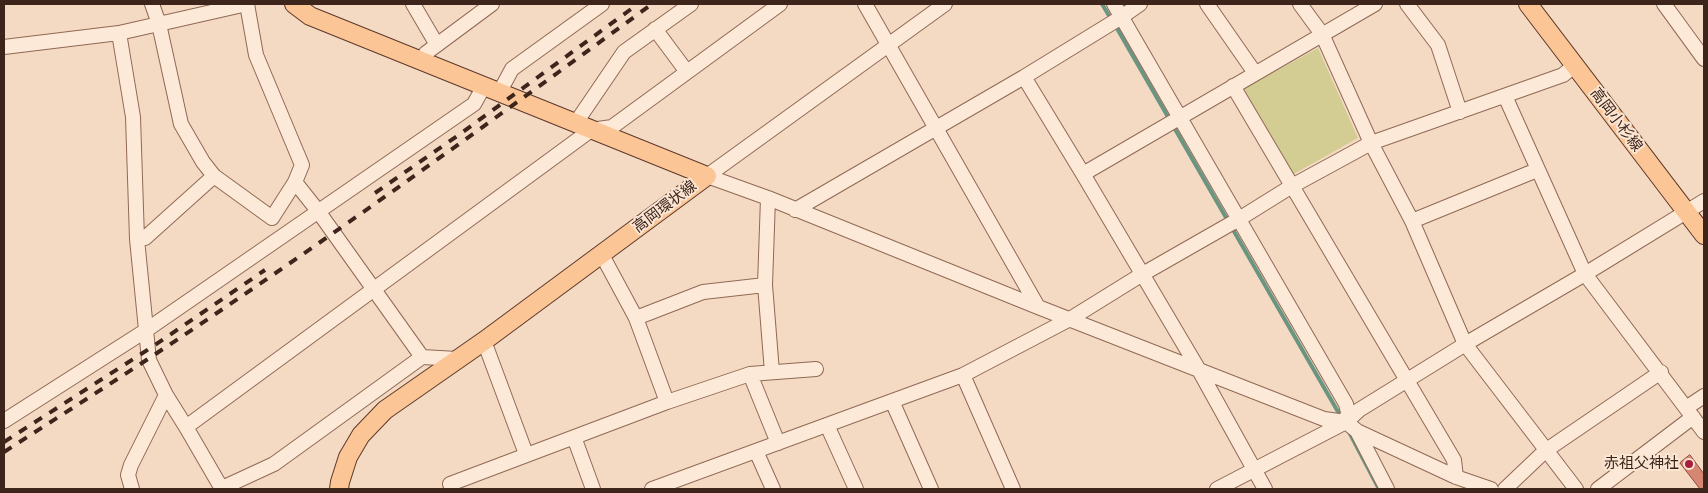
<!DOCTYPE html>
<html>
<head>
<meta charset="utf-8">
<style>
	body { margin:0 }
	#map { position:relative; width:1708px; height:493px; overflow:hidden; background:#f4dac2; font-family:"PT Serif",serif }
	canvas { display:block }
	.frame { position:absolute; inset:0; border:5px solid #3e251c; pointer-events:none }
</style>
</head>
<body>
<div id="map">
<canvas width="1708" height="493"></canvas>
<div class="frame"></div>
</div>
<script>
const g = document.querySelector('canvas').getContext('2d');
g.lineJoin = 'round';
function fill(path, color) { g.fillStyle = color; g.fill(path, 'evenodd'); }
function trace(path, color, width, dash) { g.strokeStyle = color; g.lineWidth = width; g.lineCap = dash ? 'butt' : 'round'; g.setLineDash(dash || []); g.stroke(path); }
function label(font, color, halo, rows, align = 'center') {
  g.font = font + ' "PT Serif","Noto Sans JP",serif'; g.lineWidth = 4; g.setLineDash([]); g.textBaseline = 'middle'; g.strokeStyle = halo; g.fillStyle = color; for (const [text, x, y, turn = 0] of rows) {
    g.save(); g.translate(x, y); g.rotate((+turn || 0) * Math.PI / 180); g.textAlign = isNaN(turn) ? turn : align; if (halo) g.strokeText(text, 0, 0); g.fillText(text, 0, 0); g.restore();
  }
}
const green = new Path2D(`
	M1318,48L1358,138L1292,175L1243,89Z`);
const stream = new Path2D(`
	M1102,4L1111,19
	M1115,25L1341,417
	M1348,430L1379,489`);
const building = new Path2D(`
	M1690,455L1704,474V489H1700L1680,463Z`);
const minor = new Path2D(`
	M152,4L159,24L181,124L203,162L214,176
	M247,4L256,55L302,165L295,182
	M413,4L437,45
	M865,4L1038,307
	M1114,4L1346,404L1348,412L1346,422
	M1207,4L1255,73
	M1300,4L1322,34L1371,143L1412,221L1465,344L1576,489
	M1407,4L1438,45L1460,112
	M1664,4L1704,59
	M655,29L687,72
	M119,33L133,117L137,239L149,360L166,395L186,427L222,489
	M4,47L119,33L247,4
	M422,61L426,53L492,4
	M1024,77L1083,174L1199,370L1265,489
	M1233,86L1454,460L1456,477
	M499,93L512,69L602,4
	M1505,96L1585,274L1704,432
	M575,124L624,52L691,4
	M1083,174L1375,4
	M707,176L768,198L1038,307L1324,419L1346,422L1357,431L1456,477L1491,489
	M707,176L945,4
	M768,198L765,285L772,372
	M795,210L1024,77L1120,18L1140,4
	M1412,221L1537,170
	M137,239L145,238L214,176L272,218L295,182L318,211L422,357
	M602,255L636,318L667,402
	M636,318L703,292L765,285
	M484,341L526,454
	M750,374L778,443
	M963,375L1013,489
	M892,401L931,489
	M1686,408L1704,396
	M4,421L145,331L474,104L484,86
	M827,425L856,489
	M186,427L591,130L612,127L780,4
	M1357,431L1387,489
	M574,437L593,489
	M756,451L773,489
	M222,488L274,464L422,357L457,359
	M132,489L128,475L131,465L166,395
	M452,489L450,484L667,402L750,374L816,369
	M652,489L963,375L1070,319L1141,275L1239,219L1292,186L1371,143L1563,75L1575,65
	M1217,489L1346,422L1359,410L1472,340L1585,274L1704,201
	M1505,489L1545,451L1661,372
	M1598,489L1693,417`);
const major = new Path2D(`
	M294,4L310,16L707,176
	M1528,4L1704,235
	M339,489L340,482L348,457L361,435L385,410L484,341L707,176`);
const rail = new Path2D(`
	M375,193L460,134L638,4
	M4,442L152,347L265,270
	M4,452C55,419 106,387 157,353C325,242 489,123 652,4`);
const markers = [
	[1689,464,5,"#a71e3d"]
];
const streetNames = [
	["高岡小杉線",1616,120,53],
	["高岡環状線",665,207,-37]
];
const poiNames = [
	["赤祖父神社",1679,464]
];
fill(green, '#d3cd94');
trace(stream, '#6a9581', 4);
fill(building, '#d68773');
trace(building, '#934939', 1);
trace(minor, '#906956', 16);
trace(major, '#5d382b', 20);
trace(minor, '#fde9d7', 14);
trace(major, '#fbc595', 18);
trace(rail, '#3e251c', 4, [9, 9]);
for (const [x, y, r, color] of markers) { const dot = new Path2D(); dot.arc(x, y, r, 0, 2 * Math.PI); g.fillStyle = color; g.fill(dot); trace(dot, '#fae6d3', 2); }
label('15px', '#3e251c', '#fae6d3', streetNames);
label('15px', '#3e251c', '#fae6d3', poiNames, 'right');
</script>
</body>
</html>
